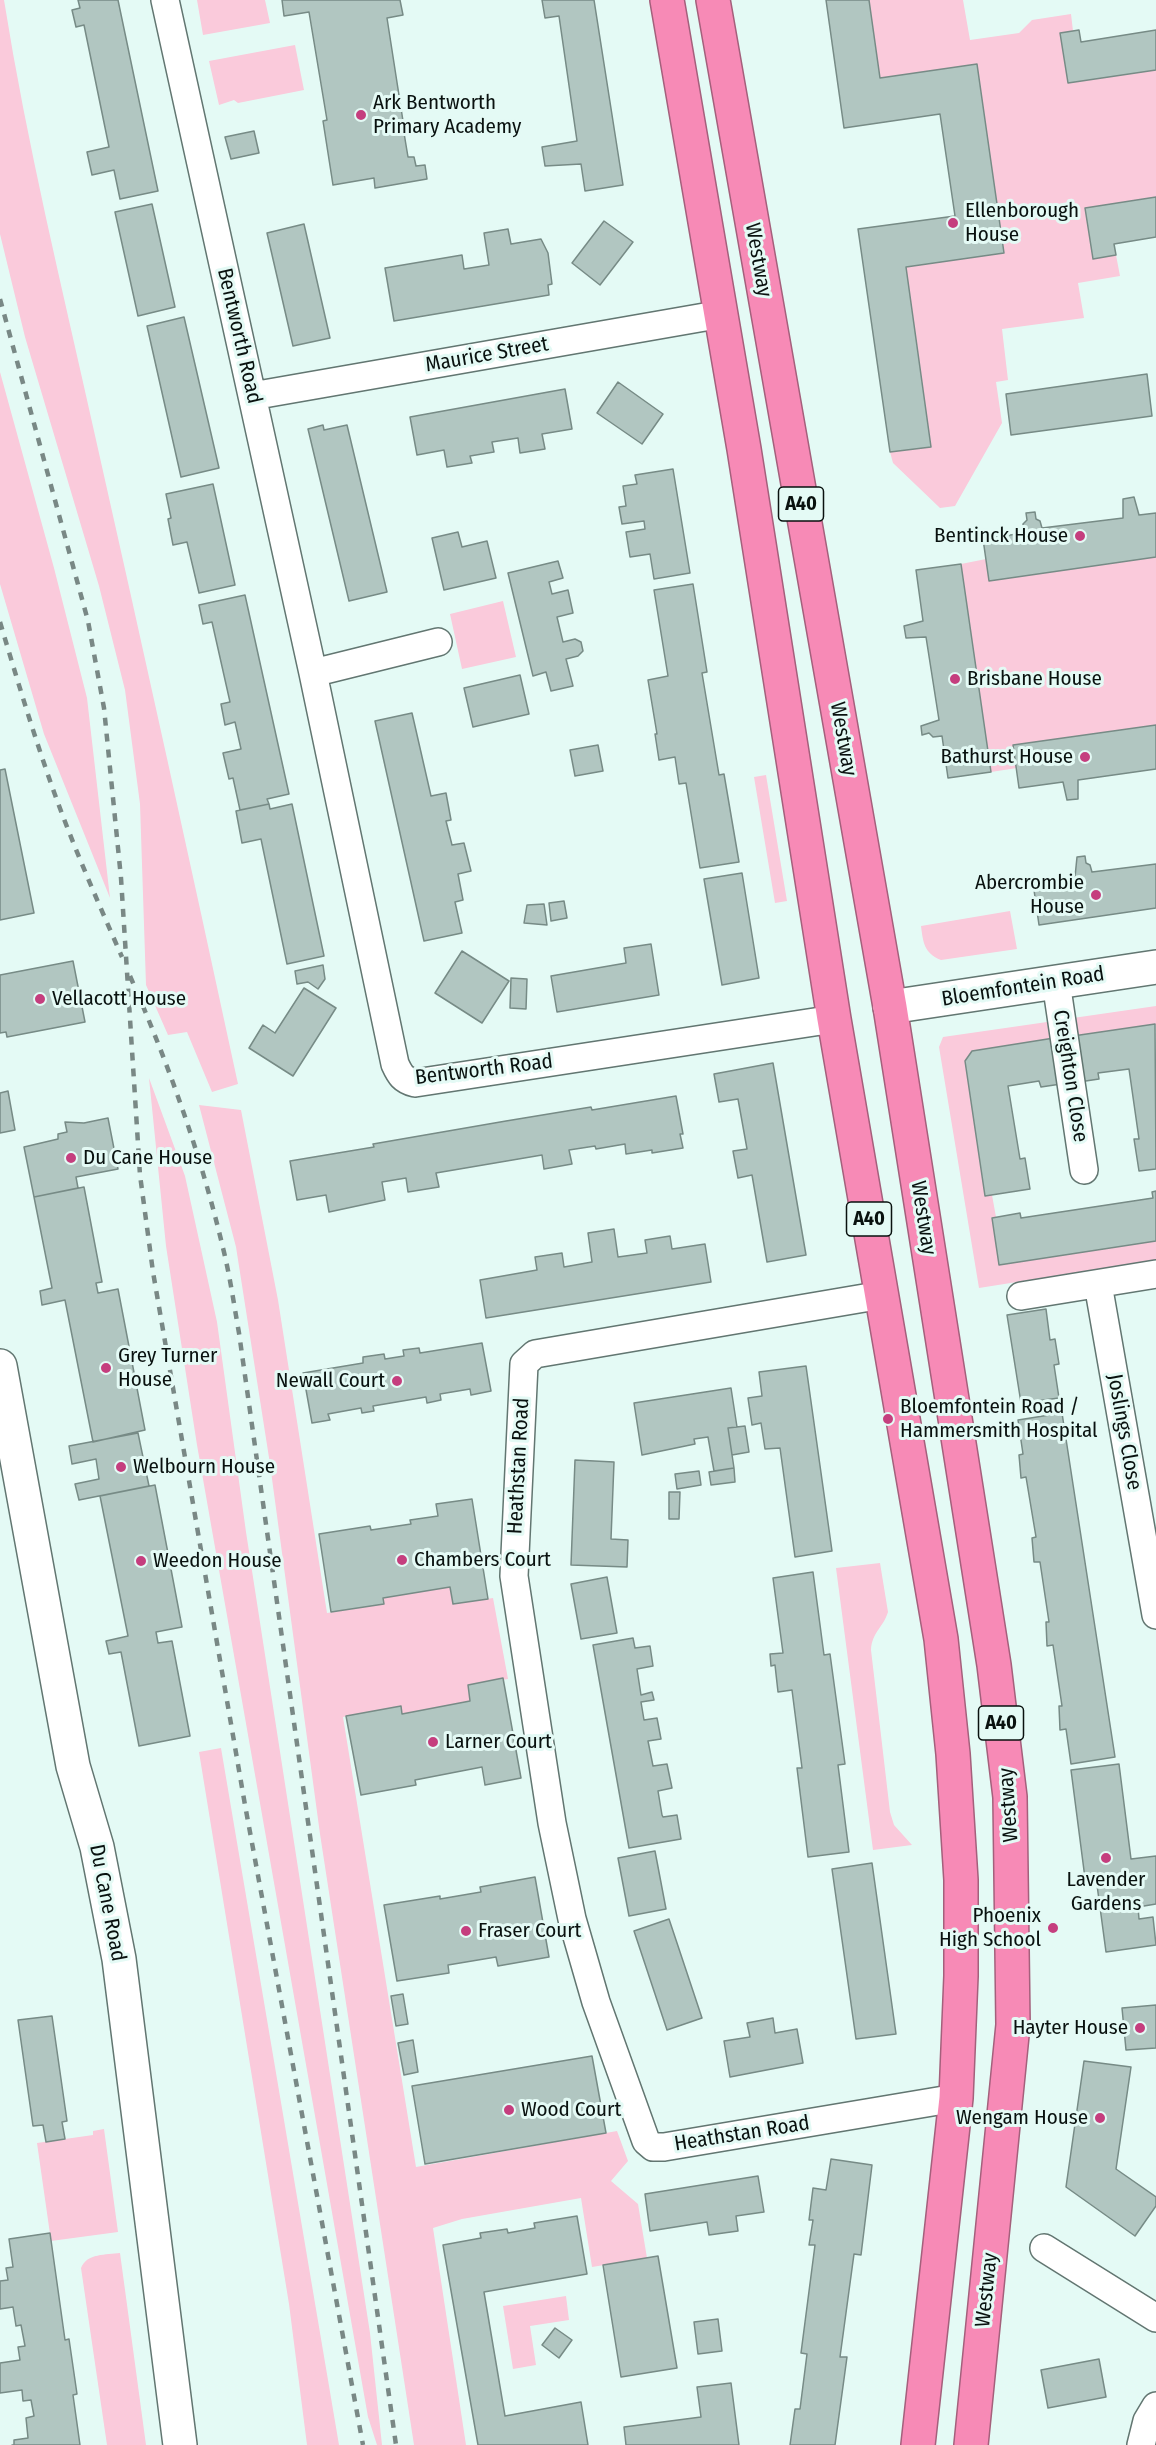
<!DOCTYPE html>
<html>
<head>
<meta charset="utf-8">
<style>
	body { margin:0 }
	canvas { display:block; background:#e4faf5 }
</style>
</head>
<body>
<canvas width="1156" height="2445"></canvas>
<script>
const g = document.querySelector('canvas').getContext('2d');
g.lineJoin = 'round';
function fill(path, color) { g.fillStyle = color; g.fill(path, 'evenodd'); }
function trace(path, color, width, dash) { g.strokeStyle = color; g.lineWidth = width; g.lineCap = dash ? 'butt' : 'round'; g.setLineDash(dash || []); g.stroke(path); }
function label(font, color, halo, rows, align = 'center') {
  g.font = font + ' "Fira Sans Condensed",sans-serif'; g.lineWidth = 6; g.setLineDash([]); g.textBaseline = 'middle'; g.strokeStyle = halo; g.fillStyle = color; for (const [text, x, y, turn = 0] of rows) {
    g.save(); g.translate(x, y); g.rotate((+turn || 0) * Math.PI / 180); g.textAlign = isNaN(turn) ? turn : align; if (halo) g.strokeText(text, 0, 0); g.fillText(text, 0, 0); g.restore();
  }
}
const green = new Path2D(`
	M0,0H4C27,145 62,287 94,431C143,648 191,866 238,1084L212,1092L187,1032L168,1035L146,985L140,804L125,690L99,586L25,337L0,234Z
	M197,0H265L270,23L203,35Z
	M869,0H963L970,40L1019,33L1032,20L1071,14L1073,31L1060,33L1068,83L1156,70V197L1085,208L1093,258L1116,255L1120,276L1078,283L1084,318L1002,329L1008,380L996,382L1002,423L955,506L940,508L893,463L890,452L931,446L906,267L1004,253L977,64L880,78Z
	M295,45L304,90L238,103L234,100L219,105L209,61Z
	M0,372L54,568L87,698L110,898L44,734L0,584Z
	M1156,557V725L1014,745L1017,768L991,772L961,564L986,559L989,581Z
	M503,601L516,657L462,669L450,614Z
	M766,775L787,901L775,903L754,777Z
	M1010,911L1017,949L941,960C924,953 923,942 921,926Z
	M1156,1006V1025L1075,1036L1073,1018Z
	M1047,1022L1050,1039L973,1051L965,1061L985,1195H992L996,1217L992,1218L1156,1241V1260L979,1288L939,1047L943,1037Z
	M149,1078L185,1176L217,1322L246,1532L370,2333L382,2445H377L368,2417L197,1445L166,1246Z
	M199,1105L241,1110L278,1300L327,1613L384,1604L383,1598L450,1587L453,1604L493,1598L508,1679L468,1685L470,1701L402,1714L400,1706L343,1717L416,2167L617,2131L628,2161L611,2181L638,2204L647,2258L592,2267L581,2198L462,2219L433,2228L466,2445H414L320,1834L270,1464L236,1247Z
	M880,1563L888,1612C883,1628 872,1632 871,1650L890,1812L894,1825L912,1845L873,1850L836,1568Z
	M221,1748L339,2445H307L289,2304L199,1752Z
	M104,2129L118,2232L51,2241L37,2143L93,2135V2131Z
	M120,2253L146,2445H107L81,2268C87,2253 106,2255 120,2253Z
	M566,2296L569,2320L530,2326L536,2365L513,2369L503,2306Z`);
const building = new Path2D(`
	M78,0H118L158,191L120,199L114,170L92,175L87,152L109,147L84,25L76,27L72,10L80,8Z
	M282,0H400L403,15L387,18L403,121L398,122L399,134L404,133L408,157H414L416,166L425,165L427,179L375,188L374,178L333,185L323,121L327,120L309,12L284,16Z
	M542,0H594L623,185L585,191L581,164L545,166L542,147L577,141L559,16L545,18Z
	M826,0H869L880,78L977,64L1004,253L906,267L931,447L890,452L858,229L955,216L940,114L844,128Z
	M1079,30L1081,42L1156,30V70L1068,83L1060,33Z
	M254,131L259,153L231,159L225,137Z
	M1156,197V237L1114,244L1116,255L1093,259L1085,208Z
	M152,204L175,307L138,316L115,212Z
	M604,221L633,242L600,285L572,263Z
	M304,224L330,338L293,346L267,233Z
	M508,229L511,244L541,239L548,253L552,284L548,285L549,295L394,321L385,268L462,255L464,269L489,265L484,233Z
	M184,317L219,468L181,477L147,326Z
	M1147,374L1152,416L1011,435L1006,394Z
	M618,382L663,414L642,444L597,413Z
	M565,389L572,429L542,434L545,449L520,453L518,438L492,442L494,452L470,456L472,463L447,467L444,450L417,455L410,417Z
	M323,425L324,430L347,425L387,592L349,601L308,429Z
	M673,469L690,573L654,579L650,554L630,557L626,532L645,529L644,521L622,524L619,507L626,506L623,486L637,484L635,475Z
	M213,484L235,585L199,593L187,542L173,545L168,519L171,518L166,494Z
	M1134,497L1139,515L1156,513V557L989,581L983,539L1024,533L1023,524L1027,520L1026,513L1035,512L1036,519L1040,521L1042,528L1123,518V499Z
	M458,532L462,547L487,541L496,578L444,590L432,538Z
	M558,561L563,578L549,582L552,594L568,590L573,613L557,617L563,642L575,639L581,642L583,651L578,656L566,659L573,686L551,691L546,672L533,676L508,573Z
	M961,564L991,772L948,778L942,736L933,737L929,733L922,735L921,726L939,720L926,637L906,638L904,626L923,621L916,570Z
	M693,584L707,672L702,673L719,775L724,774L739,862L700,868L686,783L679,784L675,757L659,760L655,734H657L648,680L668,676L654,590Z
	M245,595L289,794L267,799L269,804L240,810L233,778L229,779L223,753L241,749L235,722L225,725L221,704L230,702L212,622L203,624L199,605Z
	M520,675L529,714L473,727L464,688Z
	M412,713L431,796L446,793L451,820L446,821L452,845L464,843L471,871L458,874L463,900L455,902L462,933L424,941L375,721Z
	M1156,725V769L1078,780V799L1067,800L1063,782L1019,788L1013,745Z
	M598,745L603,771L575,776L570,750Z
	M5,769L34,913L0,920V770Z
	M269,804L270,809L292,804L324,956L287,964L261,839L242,843L236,811Z
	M1085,856L1086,863L1090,865L1092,872L1156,864V908L1039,925L1033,883L1075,877L1077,857Z
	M742,873L759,978L722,985L704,879Z
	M564,901L567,918L551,921L549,903Z
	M544,904L547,925L524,923L527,905Z
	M651,944L659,995L557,1012L551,976L626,963L624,948Z
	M462,951L509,981L482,1023L435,993Z
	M73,961L85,1022L7,1037L6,1032L0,1033V975Z
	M323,965L325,979L318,989L308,982L297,984L295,971Z
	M511,978L527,979L526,1009L510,1008Z
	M304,988L336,1008L293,1076L249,1048L263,1025L275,1033Z
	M1155,1024L1156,1169L1139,1171L1134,1139H1139L1129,1069L1098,1073L1099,1079L1079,1082L1073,1036Z
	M1054,1038L1061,1084L1041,1087L1039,1081L1008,1086L1020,1159L1025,1158L1030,1189L985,1196L965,1061L972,1051Z
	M773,1063L806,1255L767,1262L752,1175L738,1178L733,1151L747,1149L738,1099L719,1102L714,1074Z
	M8,1091L15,1130L0,1133V1093Z
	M676,1096L683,1134H680L683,1148L652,1153V1150L626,1154L625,1144L596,1149L595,1146L569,1150L572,1164L544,1169L542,1155L436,1173L439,1187L408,1192L406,1178L382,1182L385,1200L329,1212L326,1195L297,1200L290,1161L374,1147L373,1144L506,1121L591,1107L592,1110Z
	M108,1118L118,1169L76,1177L78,1188L34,1197L24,1147L58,1139V1134L67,1132L65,1122L84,1123Z
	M84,1187L102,1282L96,1283L98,1293L118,1289L145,1430L93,1442L65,1300L42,1305L40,1291L52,1288L34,1197Z
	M1156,1191V1241L999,1265L992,1218L1020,1213L1021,1218L1153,1198L1152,1192Z
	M614,1229L618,1257L647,1253L645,1240L670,1236L672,1249L705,1244L711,1282L486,1318L480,1280L537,1270L535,1257L562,1253L564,1267L592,1262L588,1233Z
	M1046,1309L1050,1340L1055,1339L1059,1364L1054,1365L1059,1398L1021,1403L1007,1315Z
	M482,1343L491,1391L471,1395L470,1389L440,1394L441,1400L427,1403L426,1397L373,1406L374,1411L362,1413L361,1408L328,1414L330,1420L312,1423L303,1373L363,1363V1357L384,1354L385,1359L404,1356L403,1350L419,1348L420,1353Z
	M806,1366L832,1551L795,1557L780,1448L765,1449L761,1423L752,1425L748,1398L762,1396L759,1372Z
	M731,1388L737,1427L728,1428L734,1468L714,1471L708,1437L694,1439L695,1444L642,1455L634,1403Z
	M1062,1413L1115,1757L1071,1764L1066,1729L1060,1730L1059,1706H1062L1053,1645L1047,1646L1046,1622H1049L1040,1562H1034L1032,1538L1036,1537L1026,1477L1021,1478L1019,1455L1023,1454L1018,1420Z
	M745,1426L749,1452L732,1455L728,1428Z
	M138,1433L149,1486L79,1500L75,1484L99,1479L96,1459L72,1464L69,1446Z
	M575,1460L614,1462L611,1539L628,1540L627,1567L571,1565Z
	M734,1468L735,1482L711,1485L709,1472Z
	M699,1471L701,1485L677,1489L675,1474Z
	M155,1485L182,1627L156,1632L158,1643L172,1641L190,1736L139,1746L121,1652L109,1654L106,1641L128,1636L100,1496Z
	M669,1492H680L679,1519H669Z
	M472,1499L488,1599L453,1604L450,1587L383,1598L384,1604L331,1612L319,1534L370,1526L371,1530L411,1524L410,1520L438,1516L436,1504Z
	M813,1572L824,1655L830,1654L845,1764L838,1765L849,1852L808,1857L797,1768H802L792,1690L778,1692L775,1665L771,1666L770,1654L783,1653L773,1578Z
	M607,1577L617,1633L581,1639L571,1584Z
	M633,1638L635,1648L650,1646L653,1666L637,1669L641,1695L652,1692L654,1700L641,1702L644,1720L657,1718L661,1739L648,1741L653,1766L667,1764L672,1788L658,1791L662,1815L663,1817L677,1815L681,1839L629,1848L593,1645Z
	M503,1678L521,1778L485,1785L482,1767L415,1780L416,1785L361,1795L346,1716L401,1706L402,1714L470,1701L468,1685Z
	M1119,1764L1131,1859L1156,1856V1904L1138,1907L1139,1919L1153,1917L1156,1945L1106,1952L1097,1885L1086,1886L1071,1770Z
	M655,1851L666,1909L629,1916L618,1858Z
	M872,1863L896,2034L856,2039L832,1869Z
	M535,1877L549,1957L498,1966L496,1957L448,1965L449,1973L397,1981L384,1905L440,1896V1899L475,1893L481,1892L480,1887Z
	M669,1919L702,2018L667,2030L634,1931Z
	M403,1994L408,2024L396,2026L391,1996Z
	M1156,2005V2048L1126,2050L1122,2008Z
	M52,2016L67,2121L62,2122L65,2139L46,2142L43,2125L33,2126L18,2020Z
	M773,2018L775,2033L797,2029L803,2063L730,2077L724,2041L750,2037L747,2023Z
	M413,2040L418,2072L404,2075L398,2043Z
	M592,2056L606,2133L425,2164L412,2086Z
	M1084,2061L1131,2067L1116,2169L1156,2197V2206L1135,2236L1066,2187Z
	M831,2159L872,2165L861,2255L854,2254L840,2357H847L835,2445H790L795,2409H800L807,2354L801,2353L815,2245H809L813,2220H809L813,2188L826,2190Z
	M758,2176L764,2212L736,2216L738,2231L709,2235L707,2222L650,2231L645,2194Z
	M577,2216L587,2274L484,2292L505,2416L581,2402L588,2445H478L443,2245L481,2238L480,2233L507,2229L508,2233L535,2228L534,2223Z
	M50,2233L65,2340L69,2339L77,2394L73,2395L80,2445H12H14V2440L28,2438L26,2418L34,2416L31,2400L23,2401L22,2390L0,2393V2363L20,2360L18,2347L25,2346L21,2325L16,2326L13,2307L0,2309V2281L8,2280L6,2268L13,2267L9,2239Z
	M658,2256L677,2368L621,2377L603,2265Z
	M718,2319L722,2351L698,2354L694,2322Z
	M555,2328L572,2340L559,2358L542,2345Z
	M1099,2359L1106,2397L1048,2408L1041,2370Z
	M731,2383L739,2445H626L624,2427L701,2417L697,2387Z`);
const street = new Path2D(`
	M165,0L313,673L395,1064C400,1075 403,1080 415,1083L834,1019
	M252,396L722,314
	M313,673L438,642
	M1056,982L1084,1170
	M1098,1284L1156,1615
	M882,1295L535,1354L524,1364L514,1576L552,1823L572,1919L596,2002L646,2141L653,2147H664L956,2098
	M1021,1296L1156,1274
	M1044,2248L1156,2318
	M1141,2445L1147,2421L1156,2406`);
const secondary = new Path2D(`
	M890,1007L1156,967
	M0,1366L73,1766L97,1847L119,1959L180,2445`);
const highway = new Path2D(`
	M667,0L744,449L834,1019L941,1639L953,1754L961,1880V1976L956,2098L918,2445
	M713,0L890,1007L994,1665L1010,1797L1013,2025L971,2445`);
const rail = new Path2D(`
	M0,299L88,621L104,708L121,878L140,1175L153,1272L245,1805L363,2445
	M0,622C17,679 34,736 54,792C74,848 98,902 122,957
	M130,976C169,1065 201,1155 223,1248C230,1276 234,1305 239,1333L396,2445`);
const markers = [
	[361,115,6,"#c53e7e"],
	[953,223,6,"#c53e7e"],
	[1080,536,6,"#c53e7e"],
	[955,679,6,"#c53e7e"],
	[1085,757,6,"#c53e7e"],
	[1096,895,6,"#c53e7e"],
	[40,999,6,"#c53e7e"],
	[71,1158,6,"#c53e7e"],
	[106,1368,6,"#c53e7e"],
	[397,1381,6,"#c53e7e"],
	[888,1419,6,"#c53e7e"],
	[121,1467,6,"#c53e7e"],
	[402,1560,6,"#c53e7e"],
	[141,1561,6,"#c53e7e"],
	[433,1742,6,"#c53e7e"],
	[1106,1858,6,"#c53e7e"],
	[1053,1928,6,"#c53e7e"],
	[466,1931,6,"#c53e7e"],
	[1140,2028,6,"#c53e7e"],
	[509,2110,6,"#c53e7e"],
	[1100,2118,6,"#c53e7e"]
];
const shields = [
	[801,504,45],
	[869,1219,45],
	[1001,1723,45]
];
const shieldNames = [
	["A40",801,504],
	["A40",869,1219],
	["A40",1001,1723]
];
const poiNames = [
	["Ark Bentworth",373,103],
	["Primary Academy",373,127],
	["Ellenborough",965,211],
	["House",965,235],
	["Bentinck House",1068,536,"right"],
	["Brisbane House",967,679],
	["Bathurst House",1073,757,"right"],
	["Abercrombie",1084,883,"right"],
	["House",1084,907,"right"],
	["Vellacott House",52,999],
	["Du Cane House",83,1158],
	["Grey Turner",118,1356],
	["House",118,1380],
	["Newall Court",385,1381,"right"],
	["Bloemfontein Road /",900,1407],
	["Hammersmith Hospital",900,1431],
	["Welbourn House",133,1467],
	["Chambers Court",414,1560],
	["Weedon House",153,1561],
	["Larner Court",445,1742],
	["Lavender",1106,1880,"center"],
	["Gardens",1106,1904,"center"],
	["Phoenix",1041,1916,"right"],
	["High School",1041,1940,"right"],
	["Fraser Court",478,1931],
	["Hayter House",1128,2028,"right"],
	["Wood Court",521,2110],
	["Wengam House",1088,2118,"right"]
];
const streetNames = [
	["Westway",758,260,80],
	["Bentworth Road",239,336,77],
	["Maurice Street",487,355,-10],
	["Westway",843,739,80],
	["Bloemfontein Road",1023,987,-9],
	["Bentworth Road",484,1070,-7],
	["Creighton Close",1070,1076,81],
	["Westway",923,1218,81],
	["Joslings Close",1124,1432,80],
	["Heathstan Road",519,1466,-87],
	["Westway",1009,1805,-94],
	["Du Cane Road",107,1903,79],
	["Heathstan Road",742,2134,-9],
	["Westway",987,2290,-84]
];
fill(green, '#facadb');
fill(building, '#b1c6c1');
trace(building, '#778b86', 1.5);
trace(street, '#627671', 30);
trace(secondary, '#627671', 36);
trace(highway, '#a4607c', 36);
trace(street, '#fff', 27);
trace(secondary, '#fff', 33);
trace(highway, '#f78ab6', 33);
trace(rail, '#798885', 4.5, [8, 8]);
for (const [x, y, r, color] of markers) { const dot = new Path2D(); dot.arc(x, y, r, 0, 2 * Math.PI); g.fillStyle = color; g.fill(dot); trace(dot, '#e4faf5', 2); }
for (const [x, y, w] of shields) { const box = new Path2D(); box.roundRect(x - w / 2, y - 17, w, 34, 4.5); g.fillStyle = '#e4faf5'; g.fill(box); trace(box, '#09110f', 1.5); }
label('bold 20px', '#09110f', null, shieldNames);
label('21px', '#09110f', '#e4faf5', poiNames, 'left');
label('21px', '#09110f', '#e4faf5', streetNames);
</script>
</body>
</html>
